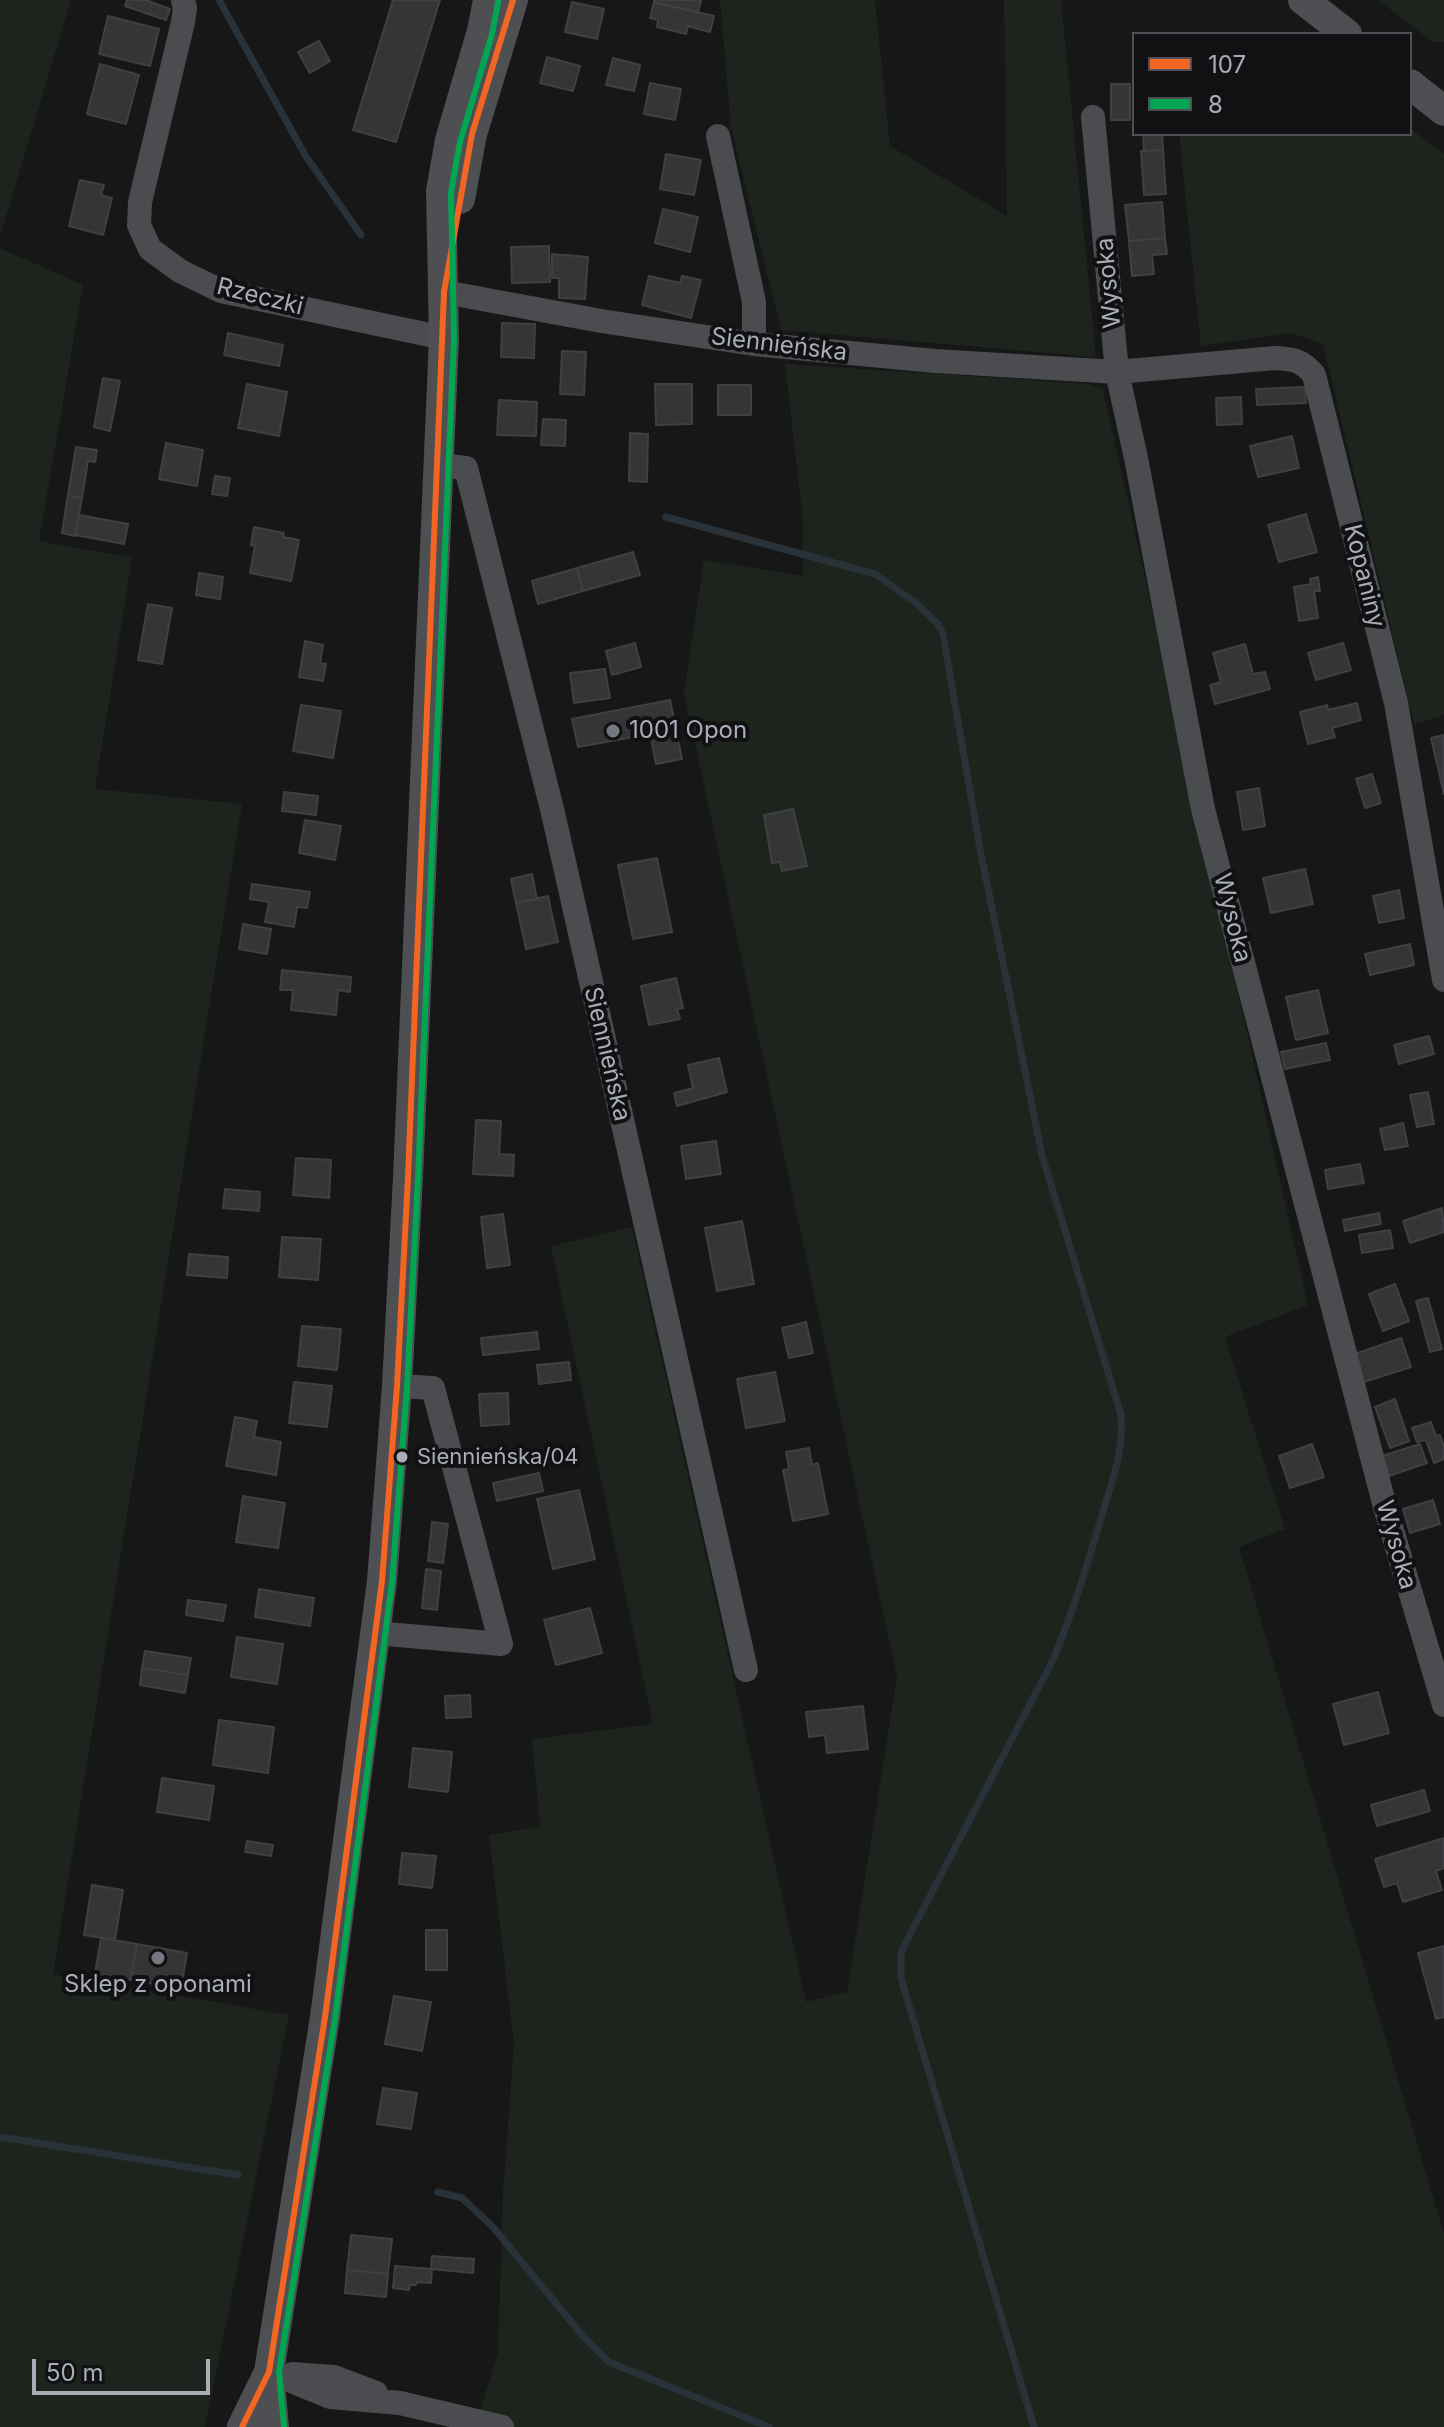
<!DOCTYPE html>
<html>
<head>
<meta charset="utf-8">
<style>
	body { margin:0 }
	#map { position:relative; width:1444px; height:2427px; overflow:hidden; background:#171717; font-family:Inter,sans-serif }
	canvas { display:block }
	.legend { position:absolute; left:1132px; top:32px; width:280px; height:104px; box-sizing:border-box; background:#111113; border:2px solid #4d4f55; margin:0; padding:10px 14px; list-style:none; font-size:24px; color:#a8adb8 }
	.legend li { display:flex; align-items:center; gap:16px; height:40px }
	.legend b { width:40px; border:2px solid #4d4f55 }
	.scale { position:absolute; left:32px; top:2359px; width:178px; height:36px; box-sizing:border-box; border:4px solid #a8adb8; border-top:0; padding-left:10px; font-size:24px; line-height:28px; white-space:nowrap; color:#a8adb8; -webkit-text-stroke:6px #111113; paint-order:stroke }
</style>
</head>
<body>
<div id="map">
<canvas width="1444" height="2427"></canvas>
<ul class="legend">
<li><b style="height:10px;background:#f26522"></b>107</li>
<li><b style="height:10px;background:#00a651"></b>8</li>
</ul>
<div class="scale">50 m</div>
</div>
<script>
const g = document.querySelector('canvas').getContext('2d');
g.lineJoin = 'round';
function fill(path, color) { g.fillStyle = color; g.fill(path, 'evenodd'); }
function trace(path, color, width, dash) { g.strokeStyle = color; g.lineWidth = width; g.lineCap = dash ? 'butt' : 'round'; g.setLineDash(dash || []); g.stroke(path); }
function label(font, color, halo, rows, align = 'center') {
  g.font = font + ' Inter,sans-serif'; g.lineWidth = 8; g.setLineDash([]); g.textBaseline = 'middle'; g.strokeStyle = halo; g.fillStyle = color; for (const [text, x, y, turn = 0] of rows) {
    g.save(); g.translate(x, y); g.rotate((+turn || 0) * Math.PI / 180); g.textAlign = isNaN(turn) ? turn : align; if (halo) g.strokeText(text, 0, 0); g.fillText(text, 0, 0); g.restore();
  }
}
const green = new Path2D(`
	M0,0H71L0,237Z
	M720,0H875L890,146L1007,216L1004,0H1061L1096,357L781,330L731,127Z
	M1378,0H1444V42H1433Z
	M1410,128L1444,154V715L1414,724L1323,344L1292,333L1201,346L1179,134H1410Z
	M0,248L83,285L39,541L132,558L95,789L242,804L53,1974L289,2015L205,2427H0Z
	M785,364L1090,384L1103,390L1308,1305L1225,1337L1285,1529L1239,1547L1444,2234V2427H475L498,2353L503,2193L514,2043L489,1835L540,1826L532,1739L653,1724L551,1246L632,1227L806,2002L847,1992L897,1677L684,693L704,560L803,576V520Z`);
const stream = new Path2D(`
	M219,0L305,155L361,235
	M666,517L875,574L916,603L937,623L943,634L980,849L1042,1155L1121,1415C1124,1452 1111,1484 1101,1518C1087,1567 1072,1614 1053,1660L906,1942L901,1953V1978L1034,2427
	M0,2137L238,2175
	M438,2192L462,2198L493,2227L582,2335L609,2362L769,2427`);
const building = new Path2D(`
	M127,0H146L170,9L166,20L125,6Z
	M393,0H440L396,142L353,130Z
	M654,0H701L698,13L654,2Z
	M572,2L604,9L597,39L565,32Z
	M654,2L714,16L710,32L688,26L686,34L657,27L658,20L650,18Z
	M108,16L159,29L150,66L99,54Z
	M319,41L330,61L310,73L298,52Z
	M547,57L580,66L573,91L540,83Z
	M613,58L640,65L634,91L606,85Z
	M100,64L139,75L126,124L87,114Z
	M650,83L681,89L675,120L644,114Z
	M1111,84H1130V120H1111Z
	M1143,134H1162L1163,150L1144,151Z
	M1163,150L1166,194L1144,195L1141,151Z
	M666,154L701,160L694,195L660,189Z
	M80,180L104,185L101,195L112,198L103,235L69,226Z
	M1162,202L1165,238L1129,241L1125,205Z
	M663,209L698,217L690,252L655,243Z
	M1165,238L1167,254L1152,255L1154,274L1132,276L1129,241Z
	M549,246L550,282L512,283L511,247Z
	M552,254L588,257L585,299L559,298V278H552Z
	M649,276L680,283L682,276L701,280L691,318L642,305Z
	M502,323L535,324L534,358L501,357Z
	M228,333L283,345L279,366L224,355Z
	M562,351L586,352L584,395L560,394Z
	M103,378L120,381L110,431L94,427Z
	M247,384L287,392L279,436L238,428Z
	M655,384H692V424L656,425Z
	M718,385H751V415H718Z
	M1305,387L1306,403L1257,405L1256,389Z
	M1241,397L1242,424L1217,425L1216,398Z
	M499,400L537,402L536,436L497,435Z
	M543,419L566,420L565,446L541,445Z
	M630,433L648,434L647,482L629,481Z
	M1292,436L1299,468L1258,477L1250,446Z
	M166,443L203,450L197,486L159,479Z
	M76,447L97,450L95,462L88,461L82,498L68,495Z
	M215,476L230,478L227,496L212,494Z
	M68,495L82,498L75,536L62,533Z
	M1306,514L1317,552L1279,562L1268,525Z
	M79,515L128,524L124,544L75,535Z
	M254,527L284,533L283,537L299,540L291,581L250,573L255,546L251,545Z
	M633,552L640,575L583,591L577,568Z
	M577,568L583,591L538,604L532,581Z
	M199,573L223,577L220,599L196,595Z
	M1318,577L1320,591H1314L1318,618L1299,621L1294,587L1311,584L1310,579Z
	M148,604L172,608L162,664L138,660Z
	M305,641L323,645L320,663L326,664L323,681L299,677Z
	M635,643L641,667L612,675L606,651Z
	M1343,643L1351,670L1316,680L1308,653Z
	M1245,644L1253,674L1265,672L1270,689L1215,704L1210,685L1221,682L1213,653Z
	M605,669L610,698L574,703L570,673Z
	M670,700L682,759L656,764L650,734L578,747L572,719Z
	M1357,703L1361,720L1332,728L1335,737L1308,744L1300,712L1327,705L1328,710Z
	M301,705L341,711L333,758L293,751Z
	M1444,735V794L1431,738Z
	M1372,774L1381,803L1365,808L1356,779Z
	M1259,788L1265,826L1243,830L1237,792Z
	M284,792L318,796L316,815L282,811Z
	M793,809L807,866L782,871L780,862L772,863L764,815Z
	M305,820L341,826L335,860L299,853Z
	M657,858L672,932L633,939L618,865Z
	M1305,869L1313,904L1271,913L1263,878Z
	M532,874L537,899L516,903L511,879Z
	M252,884L310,892L307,908L297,907L294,927L265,922L269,902L250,899Z
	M1399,890L1404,918L1379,923L1373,896Z
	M548,896L558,942L526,949L516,903Z
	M243,924L271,929L267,954L239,949Z
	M1410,944L1414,965L1370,975L1365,954Z
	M282,970L351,977L350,992L338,990L336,1015L291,1010L293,990H280Z
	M676,978L683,1008L677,1009L680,1019L649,1025L641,986Z
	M1318,990L1328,1033L1296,1040L1286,997Z
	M1429,1036L1434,1054L1399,1064L1394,1045Z
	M1326,1043L1330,1060L1285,1069L1281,1052Z
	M719,1058L727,1092L677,1106L674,1093L693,1088L688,1065Z
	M1428,1092L1434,1124L1417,1127L1410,1095Z
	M476,1120L501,1121L499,1154L514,1155L513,1176L473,1174Z
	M1403,1123L1408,1146L1385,1150L1380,1129Z
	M716,1141L721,1174L686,1179L681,1146Z
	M296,1158L331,1160L329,1198L293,1195Z
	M1360,1164L1364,1183L1328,1189L1325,1170Z
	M225,1189L260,1192L259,1211L223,1208Z
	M1442,1208L1444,1232L1410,1243L1403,1221Z
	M1379,1213L1381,1224L1345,1231L1343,1220Z
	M503,1214L510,1265L487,1268L481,1217Z
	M742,1221L754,1284L717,1291L705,1228Z
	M1390,1230L1393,1248L1362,1253L1359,1235Z
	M282,1237L321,1239L318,1280L279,1277Z
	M189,1254L228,1257L227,1278L187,1275Z
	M1395,1284L1409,1321L1383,1331L1369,1294Z
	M1428,1298L1442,1349L1430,1352L1416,1301Z
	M806,1322L813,1353L789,1358L782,1328Z
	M302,1326L341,1329L337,1370L298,1366Z
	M537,1332L539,1349L483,1355L481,1338Z
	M1401,1338L1411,1367L1364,1382L1355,1354Z
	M569,1362L571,1380L539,1384L537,1365Z
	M775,1372L785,1421L746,1428L737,1379Z
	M294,1382L332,1386L327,1427L289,1423Z
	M508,1393L509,1424L481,1426L479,1394Z
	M1395,1399L1409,1441L1390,1448L1375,1407Z
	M235,1417L257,1421L254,1437L281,1442L276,1475L226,1466Z
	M1431,1422L1436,1436L1440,1435L1444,1447V1459L1434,1463L1426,1440L1417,1442L1412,1428Z
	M1312,1444L1324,1477L1290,1488L1279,1456Z
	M1420,1444L1427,1463L1389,1476L1382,1456Z
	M809,1448L812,1465L818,1463L828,1514L793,1521L783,1470L789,1469L786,1452Z
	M539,1473L543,1491L497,1501L493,1483Z
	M579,1490L595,1559L553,1569L537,1499Z
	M243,1496L285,1503L278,1548L236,1542Z
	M1433,1500L1440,1524L1410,1533L1403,1509Z
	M432,1522L448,1524L443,1563L428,1561Z
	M426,1569L441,1571L437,1610L422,1608Z
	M259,1589L314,1598L310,1626L255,1617Z
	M188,1600L226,1605L223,1621L186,1615Z
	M590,1608L602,1653L556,1665L544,1620Z
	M237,1637L283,1644L277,1684L231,1677Z
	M145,1651L191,1658L188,1675L142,1668Z
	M142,1668L188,1675L185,1693L140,1685Z
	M1378,1692L1389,1733L1344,1745L1333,1704Z
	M470,1695L471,1717L446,1718L445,1696Z
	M863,1706L868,1749L827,1753L825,1735L809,1737L806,1712Z
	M219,1720L274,1727L268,1773L213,1765Z
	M413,1748L452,1752L448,1792L409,1787Z
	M162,1778L214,1786L209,1820L157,1812Z
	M1424,1790L1430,1811L1377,1826L1371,1805Z
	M1444,1838V1868L1436,1871L1442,1890L1403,1902L1397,1883L1384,1887L1375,1859Z
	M247,1841L273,1845L271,1856L245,1852Z
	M402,1853L436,1856L432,1888L399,1884Z
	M92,1885L123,1890L115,1940L84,1935Z
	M426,1930H447V1970H426Z
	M101,1938L137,1944L131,1980L95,1974Z
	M137,1944L187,1953L181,1989L131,1980Z
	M1444,1946V2017L1436,2019L1418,1953Z
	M394,1996L431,2002L422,2051L385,2044Z
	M383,2088L417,2093L411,2129L377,2124Z
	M351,2235L392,2239L388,2274L347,2270Z
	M432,2256L474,2259L473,2273L431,2269Z
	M395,2266L432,2269L431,2283L417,2282L416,2285H410L409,2290L393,2288Z
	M347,2270L388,2274L386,2297L345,2293Z`);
const minor = new Path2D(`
	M183,0L185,8L183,22L140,202L139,225L150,249L180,271L221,291L444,338
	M1093,117L1117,372L1136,458L1203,809L1385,1507L1444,1705
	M718,136L754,302V344
	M444,292L601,321L754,344L935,361L1117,372L1275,358C1293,359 1302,360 1314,375L1396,703L1444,980
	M438,465L466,468L553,813L746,1670
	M375,1633L501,1644L433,1388L397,1386
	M269,2372L330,2397L400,2403L502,2427
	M292,2374L334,2377L376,2393`);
const major = new Path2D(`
	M1303,0L1347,34
	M1410,84L1444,111
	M460,199L472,134L513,0
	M242,2427L269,2372
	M274,2427L269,2372L325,2017L382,1581L397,1386L408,1177L444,338L441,191L450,140L482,31L488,0`);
const bus1 = new Path2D(`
	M242,2427L269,2372L325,2017L382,1581L397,1386L408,1177L444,292L472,134L513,0`);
const bus2 = new Path2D(`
	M284,2426L279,2372L335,2018L392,1582L407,1387L418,1178L454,338L451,192L460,142L492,34L498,2`);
const markers = [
	[613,731,8,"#757880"],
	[402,1457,7,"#a8adb8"],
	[158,1958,8,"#757880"]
];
const busNames = [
	["Siennieńska/04",417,1457]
];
const streetNames = [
	["Wysoka",1109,283,-95],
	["Rzeczki",260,297,14],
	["Siennieńska",779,345,7],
	["Kopaniny",1364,576,76],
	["Wysoka",1232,918,76],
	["Siennieńska",607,1054,77],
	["Wysoka",1396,1545,74]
];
const poiNames = [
	["1001 Opon",629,731],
	["Sklep z oponami",158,1985,"center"]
];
fill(green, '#1d241e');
trace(stream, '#2a3239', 7);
fill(building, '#353536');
trace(building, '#3f4043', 2);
trace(minor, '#4b4c50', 24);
trace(major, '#4d4f52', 30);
trace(bus1, '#f26522', 6);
trace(bus2, '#00a651', 6);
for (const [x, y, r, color] of markers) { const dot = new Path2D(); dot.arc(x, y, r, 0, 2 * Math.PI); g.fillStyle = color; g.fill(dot); trace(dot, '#111113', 3); }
label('22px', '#a8adb8', '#111113', busNames, 'left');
label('24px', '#a8adb8', '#111113', streetNames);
label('24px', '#a8adb8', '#111113', poiNames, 'left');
</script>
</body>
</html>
